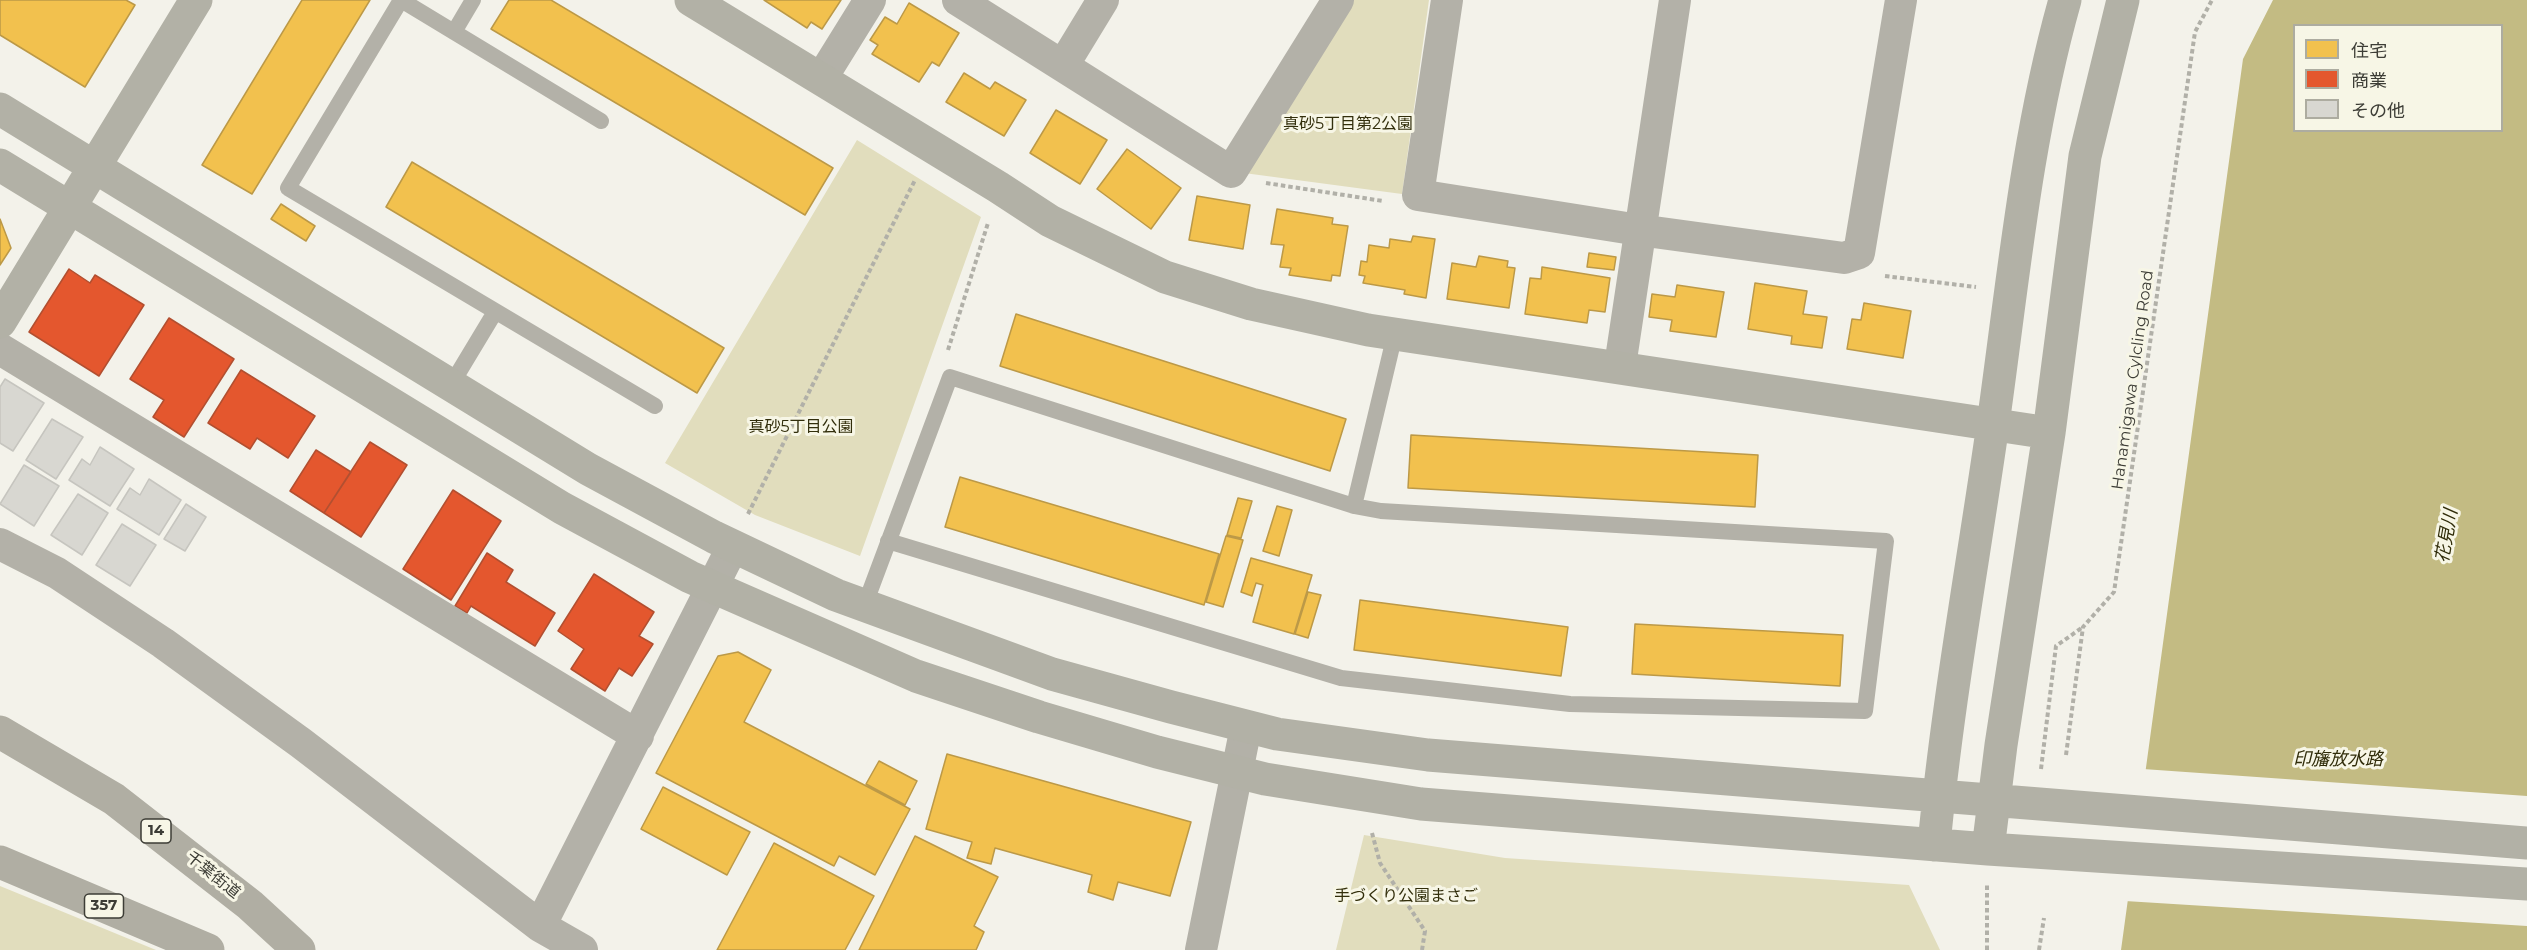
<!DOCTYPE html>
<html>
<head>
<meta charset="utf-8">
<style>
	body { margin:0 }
	#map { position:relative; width:2527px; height:950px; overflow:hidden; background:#f3f2ea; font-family:Montserrat,"Noto Sans JP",sans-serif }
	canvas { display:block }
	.legend { position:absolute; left:2293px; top:24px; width:210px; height:108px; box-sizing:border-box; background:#f7f6e6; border:2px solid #adaca0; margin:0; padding:8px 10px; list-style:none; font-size:18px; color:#3d3d36 }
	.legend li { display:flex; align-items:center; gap:12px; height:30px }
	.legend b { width:30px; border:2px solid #adaca0 }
</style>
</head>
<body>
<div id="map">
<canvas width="2527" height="950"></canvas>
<ul class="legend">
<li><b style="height:16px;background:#f2c14e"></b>住宅</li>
<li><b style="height:16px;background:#e4572e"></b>商業</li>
<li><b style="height:16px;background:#d8d7d1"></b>その他</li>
</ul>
</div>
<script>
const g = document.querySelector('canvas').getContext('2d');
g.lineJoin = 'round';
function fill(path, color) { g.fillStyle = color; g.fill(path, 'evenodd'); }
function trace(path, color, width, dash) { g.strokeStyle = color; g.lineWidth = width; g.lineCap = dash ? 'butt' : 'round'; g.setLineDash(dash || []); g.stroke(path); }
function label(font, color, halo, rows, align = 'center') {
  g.font = font + ' Montserrat,"Noto Sans JP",sans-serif'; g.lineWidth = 6; g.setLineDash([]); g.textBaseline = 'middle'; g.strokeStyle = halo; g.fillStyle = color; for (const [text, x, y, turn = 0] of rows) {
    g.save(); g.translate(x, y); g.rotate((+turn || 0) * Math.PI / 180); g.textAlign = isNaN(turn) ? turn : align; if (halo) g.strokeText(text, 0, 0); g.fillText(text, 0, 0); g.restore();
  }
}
const green = new Path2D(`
	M1351,0H1429L1402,194L1244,173Z
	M857,140L981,217L860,556L755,515L665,463Z
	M1364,835L1505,858L1909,885L1940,950H1336Z
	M0,886L156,950H0Z`);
const water = new Path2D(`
	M2273,0H2527V950H2121L2243,59ZM2294,26H2502V130H2294Z`);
const pier = new Path2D(`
	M2143,769L2527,796V926L2125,901Z`);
const homes = new Path2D(`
	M0,0H126L135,5L85,87L0,35Z
	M302,0H370L252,194L202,165Z
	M509,0H551L833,168L805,215L491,29Z
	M764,0H841L822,29L811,22L807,28Z
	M909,3L959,33L939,66L932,62L919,82L872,54L878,45L870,40L885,17L897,24Z
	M964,73L990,89L995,82L1026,100L1004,136L946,102Z
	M1056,110L1107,140L1080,184L1030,153Z
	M1127,149L1181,188L1151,229L1097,189Z
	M412,162L724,348L697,393L386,207Z
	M1197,196L1250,205L1243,249L1189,240Z
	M281,204L315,226L306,241L271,219Z
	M1277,209L1333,218L1332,224L1348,226L1340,276L1332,275L1331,281L1289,275L1291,268L1280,267L1284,245L1271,244Z
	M0,219L11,248L0,265Z
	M1413,236L1435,239L1426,298L1404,294L1405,290L1363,283L1365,276L1359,275L1361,261L1367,262L1369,245L1389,248L1390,239L1411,242Z
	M1589,253L1616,257L1614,270L1587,267Z
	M1479,256L1508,261L1507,267L1515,268L1509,308L1447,299L1452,263L1476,267Z
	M1542,267L1610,278L1605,312L1589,310L1587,323L1525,314L1530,278L1541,279Z
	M1755,283L1807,291L1803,314L1827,317L1822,348L1791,344L1792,336L1748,329Z
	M1677,285L1724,292L1716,337L1670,331L1672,320L1649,317L1652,294L1675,297Z
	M1864,303L1911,311L1903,358L1847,349L1852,319L1861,320Z
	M1016,314L1346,419L1330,471L1000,366Z
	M1411,435L1758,455L1755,507L1408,488Z
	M960,477L1219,554L1204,605L945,527Z
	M1238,498L1252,501L1241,538L1227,535Z
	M1277,506L1292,510L1279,556L1263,551Z
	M1226,536L1243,540L1223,607L1206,602Z
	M1251,558L1312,575L1294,634L1253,622L1263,585L1256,583L1252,596L1241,592Z
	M1308,592L1321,595L1308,638L1295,634Z
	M1360,600L1568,627L1561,676L1354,650Z
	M1635,624L1843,635L1840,686L1632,674Z
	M738,652L771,670L744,722L910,809L875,875L839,856L834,866L656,773L718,656Z
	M947,754L1191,822L1170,896L1118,882L1113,900L1088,892L1092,875L995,848L991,864L967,858L972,842L926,829Z
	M879,761L917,781L905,805L866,784Z
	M663,787L750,832L727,875L641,829Z
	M915,836L998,877L974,926L984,932L976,950H859Z
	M774,843L874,896L845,950H717Z`);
const shops = new Path2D(`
	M69,269L90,283L95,275L144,305L99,376L29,332Z
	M169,318L234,359L184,437L153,417L164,400L130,379Z
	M241,370L315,416L288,458L257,438L250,449L208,423Z
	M370,442L407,465L361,537L324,513Z
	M316,450L351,472L324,513L290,491Z
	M453,490L501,521L451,600L403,569Z
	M487,553L513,570L506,582L555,613L535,646L471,606L467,613L455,606Z
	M594,574L654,612L639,636L653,644L632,676L619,668L605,691L571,669L584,649L558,631Z`);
const building = new Path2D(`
	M5,379L44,403L13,451L0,443V387Z
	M52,419L83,437L56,479L26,460Z
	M100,447L134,469L110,506L69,480L82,459L90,465Z
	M24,465L59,486L34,526L0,504Z
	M149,479L181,500L159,535L117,509L130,488L140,495Z
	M78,494L108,513L82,555L51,535Z
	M186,504L206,517L185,551L164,539Z
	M122,524L156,545L130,586L96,565Z`);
const path = new Path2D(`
	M1266,183L1383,201
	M1885,276L1976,287
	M948,350L988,223
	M748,514L915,180
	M2066,755L2083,627L2114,592L2195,32L2212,0
	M2041,769L2056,646L2083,627
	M1372,833L1380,863L1425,931L1422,950
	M1987,950V885
	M2039,950L2044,918`);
const lane = new Path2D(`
	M454,32L473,0
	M601,121L401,0L288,188L655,406
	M451,385L495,312
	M1354,506L1395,334
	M864,607L950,377L1354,506L1381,511L1886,541L1865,711L1570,704L1341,678L888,541`);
const street = new Path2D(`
	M958,0L1231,172L1338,0
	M1447,0L1418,195L1639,230L1844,258L1859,253L1901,0
	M1064,64L1103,0
	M821,79L870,0
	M0,349L638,736
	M1620,366L1675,0
	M0,544L57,573L163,643L301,743L540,926L582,950
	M540,926L733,546
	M1201,950L1246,727`);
const secondary = new Path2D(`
	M691,0L998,187L1050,221L1165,277L1251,304L1368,330L2049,433
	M0,109L588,469L714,537L836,595L1052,674L1171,707L1277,734L1428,755L2527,843
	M0,165L562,508L690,577L916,676L1039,717L1157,752L1265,779L1421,804L1988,849L2527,884
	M0,322L196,0
	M1934,845C1947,704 1973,564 1993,424C2013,282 2026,138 2065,0
	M1988,849L2001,745L2049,433L2085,156L2123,0`);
const highway = new Path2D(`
	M0,732L114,799L250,905L299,950
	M0,862L208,950`);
const shields = [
	[156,831,30],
	[104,906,39]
];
const shieldNames = [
	["14",156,831],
	["357",104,906]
];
const parkNames = [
	["真砂5丁目第2公園",1348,124],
	["真砂5丁目公園",801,427],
	["手づくり公園まさご",1406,896]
];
const streetNames = [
	["Hanamigawa Cylcling Road",2133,380,-82],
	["千葉街道",213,875,39]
];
const waterNames = [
	["花見川",2447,536,-80],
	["印旛放水路",2338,760]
];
fill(green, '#e1ddbd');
fill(water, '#c3bb83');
fill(pier, '#f3f2ea');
fill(homes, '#f2c14e');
trace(homes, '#bc9947', 1.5);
fill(shops, '#e4572e');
trace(shops, '#b24f30', 1.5);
fill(building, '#d8d7d1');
trace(building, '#c6c5bf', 1.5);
trace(path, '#b1b0a8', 4, [4.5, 3]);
trace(lane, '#b3b1a8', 16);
trace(street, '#b3b1a8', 32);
trace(secondary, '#b2b1a6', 33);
trace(highway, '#b0aea3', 33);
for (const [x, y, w] of shields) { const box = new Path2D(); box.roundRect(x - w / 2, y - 12, w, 24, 4.5); g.fillStyle = '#f7f6e6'; g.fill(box); trace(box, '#3d3d36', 1.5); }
label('bold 15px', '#3d3d36', null, shieldNames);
label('16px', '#322e0b', '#f7f6e6', parkNames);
label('16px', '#3d3d36', '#f7f6e6', streetNames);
label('italic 18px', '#302c09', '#f7f6e6', waterNames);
</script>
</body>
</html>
